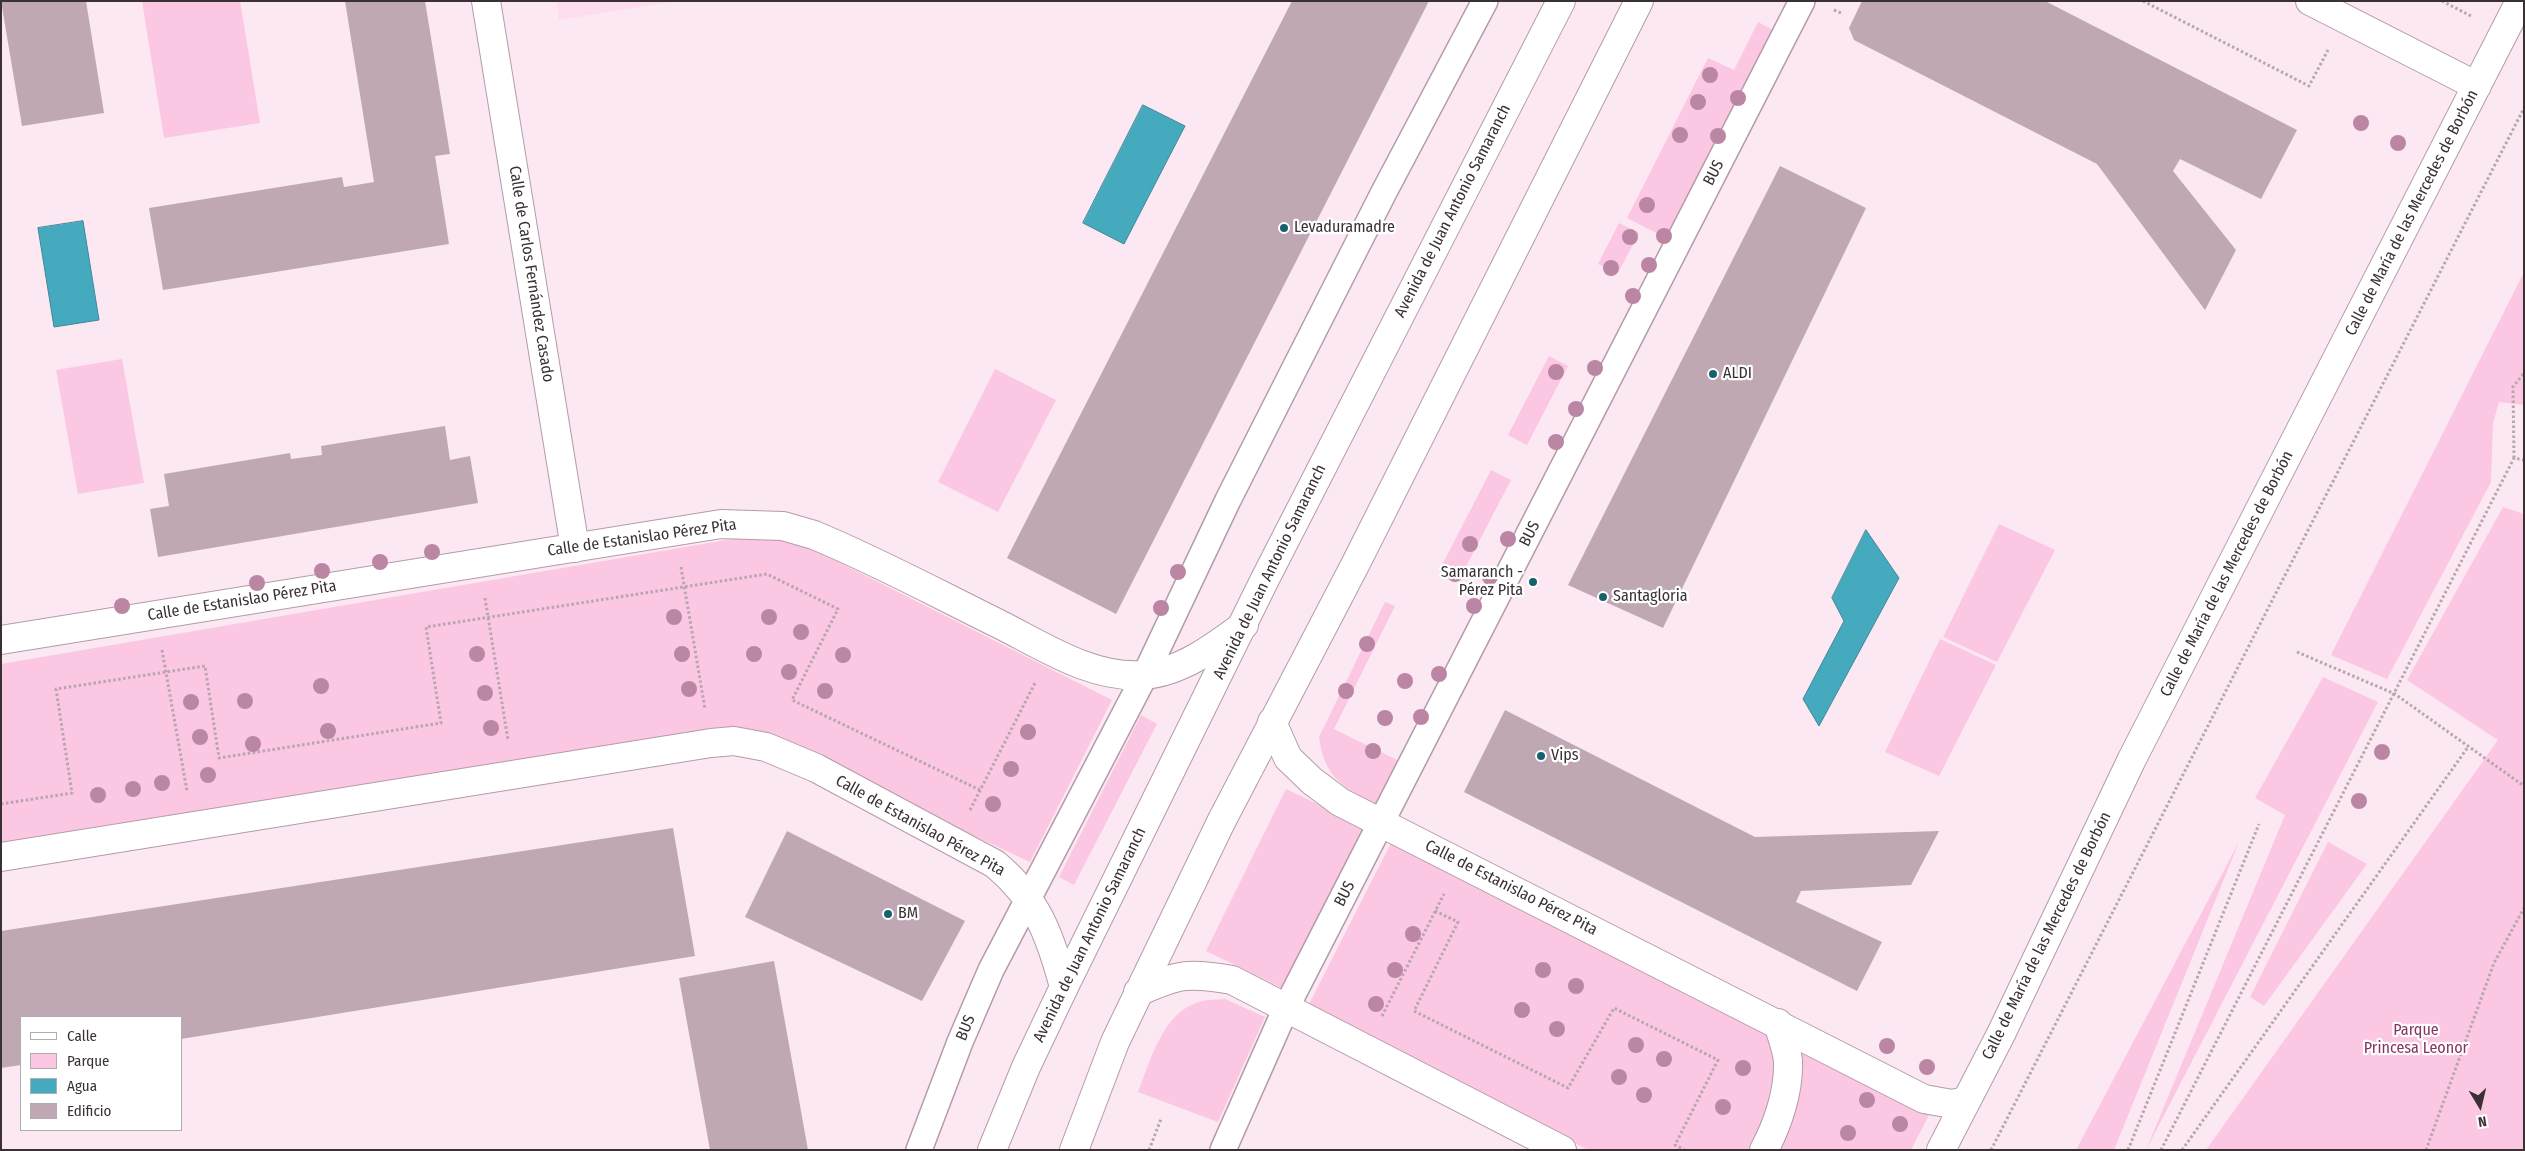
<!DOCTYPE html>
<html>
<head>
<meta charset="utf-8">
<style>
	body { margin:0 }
	#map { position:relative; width:2525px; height:1151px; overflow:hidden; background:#fce8f2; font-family:"Fira Sans Condensed",sans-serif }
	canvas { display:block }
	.frame { position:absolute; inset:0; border:2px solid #3a3135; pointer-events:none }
	.legend { position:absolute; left:20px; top:1016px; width:162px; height:115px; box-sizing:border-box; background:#fff; border:1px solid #b0adae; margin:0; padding:6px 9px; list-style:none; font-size:15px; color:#3a3135 }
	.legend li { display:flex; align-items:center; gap:10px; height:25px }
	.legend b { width:25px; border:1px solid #b0adae }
	.north { position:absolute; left:2455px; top:1081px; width:50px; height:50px; -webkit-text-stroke:4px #fff; paint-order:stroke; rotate:171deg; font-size:14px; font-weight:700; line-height:20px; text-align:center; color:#3a3135 }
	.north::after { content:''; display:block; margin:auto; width:18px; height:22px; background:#3a3135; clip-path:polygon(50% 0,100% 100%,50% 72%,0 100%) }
</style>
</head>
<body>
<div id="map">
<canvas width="2525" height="1151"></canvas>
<div class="frame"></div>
<ul class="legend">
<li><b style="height:6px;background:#fff"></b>Calle</li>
<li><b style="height:14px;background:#fbc7e2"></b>Parque</li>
<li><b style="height:14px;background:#46aabe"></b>Agua</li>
<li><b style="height:14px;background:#bfa8b3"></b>Edificio</li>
</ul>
<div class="north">N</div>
</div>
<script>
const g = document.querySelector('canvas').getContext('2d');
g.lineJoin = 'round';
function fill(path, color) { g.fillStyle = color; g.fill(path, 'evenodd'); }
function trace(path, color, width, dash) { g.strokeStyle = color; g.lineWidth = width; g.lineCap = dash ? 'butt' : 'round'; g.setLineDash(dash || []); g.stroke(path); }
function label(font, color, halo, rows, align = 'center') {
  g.font = font + ' "Fira Sans Condensed",sans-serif'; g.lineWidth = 4.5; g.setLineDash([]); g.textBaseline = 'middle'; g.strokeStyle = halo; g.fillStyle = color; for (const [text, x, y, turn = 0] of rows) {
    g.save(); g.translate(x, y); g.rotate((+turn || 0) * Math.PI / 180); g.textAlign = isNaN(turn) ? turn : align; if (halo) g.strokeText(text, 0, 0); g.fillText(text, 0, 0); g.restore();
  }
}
const built = new Path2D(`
	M557,1H676L559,20Z`);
const green = new Path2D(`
	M142,1H240L260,123L164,138Z
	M1758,22L1775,31L1670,240L1627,218L1708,58L1734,70Z
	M1619,223L1639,233L1618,273L1598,264Z
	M2524,272V405L2499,402L2493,423L2491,482L2387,679L2331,655Z
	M1549,356L1568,366L1527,445L1508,435Z
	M122,359L144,483L78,494L56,370Z
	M995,369L1056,400L998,512L938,482Z
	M1491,470L1511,480L1460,578L1441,567Z
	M2503,507L2524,514V1150H2206L2498,740L2407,680Z
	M1999,524L2055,550L1997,662L1943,637Z
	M738,538H791L1112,700L1030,862L749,730L730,731L1,843V664Z
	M1385,602L1395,606L1334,729L1399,761L1376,806C1343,786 1324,778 1319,737Z
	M1940,639L1996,665L1939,776L1885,752Z
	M2323,677L2378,702L2146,1150L2285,815L2255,798Z
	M1141,715L1157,724L1074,885L1059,877Z
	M1286,789L1365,827L1286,990L1206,951Z
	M2239,842L2114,1150H2076Z
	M2328,842L2367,864L2264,1006L2250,997Z
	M1391,843L1929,1115L1911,1150H1588L1308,1006Z
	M1225,999L1265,1017L1218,1122L1138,1092C1151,1060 1163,1010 1202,1001C1209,999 1218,1000 1225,999Z`);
const water = new Path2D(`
	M1143,105L1185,126L1124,244L1083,223Z
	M83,221L99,320L54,327L38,228Z
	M1866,530L1899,578L1819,726L1803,699L1844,621L1832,598Z`);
const building = new Path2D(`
	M1,1H86L104,113L22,126Z
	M345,1H425L450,154L435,156L449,244L163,290L149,208L342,177L344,187L374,182Z
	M1292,1H1429L1116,614L1007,558Z
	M1862,1H2045L2297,130L2261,199L2180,159L2173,171L2236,250L2205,310L2097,164L1854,40L1849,28Z
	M1780,166L1866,208L1663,628L1568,585Z
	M445,426L450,460L470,456L478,503L158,557L150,509L169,506L164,474L290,453L291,459L322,455L321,446Z
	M1505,710L1755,837L1939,831L1911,885L1801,891L1796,902L1882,942L1857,991L1464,792Z
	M673,828L695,956L181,1039V1017H21V1065L1,1068V931Z
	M787,831L965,921L922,1001L745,917Z
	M774,961L808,1150H710L679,978Z`);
const path = new Path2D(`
	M2143,1L2309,86L2328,50
	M2442,1L2473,17
	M1834,10L1841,13
	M2514,458L2513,387L2524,373
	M681,567L705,709
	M485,598L508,740
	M162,650L187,791
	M2297,652L2395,694L2524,786
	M1,804L72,793L56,689L205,666L219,758L441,723L426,627L767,574L838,609L792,700L980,790
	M970,810L1035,683
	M1435,911L1458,922L1414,1011L1568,1088L1614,1008L1718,1060L1675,1145L1685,1150
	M1382,1016L1444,894
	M1149,1150L1161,1119
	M1991,1150L2524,108
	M2128,1150L2259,824
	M2161,1150L2514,458L2524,460
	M2182,1150L2468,747
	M2426,1150L2494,963L2524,908`);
const service = new Path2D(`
	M919,1150L960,1042L991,970L1145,675L1228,500L1384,192L1485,1
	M1223,1150L1286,1008L1802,1`);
const minor = new Path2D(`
	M486,1L575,548
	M2310,1L2477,86
	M1,640L721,524L783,526L814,535C877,561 938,594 999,624C1043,646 1092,679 1143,675C1180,673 1216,646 1244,625
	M1272,722L1288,758L1312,781L1340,802L1924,1099L1952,1104L1966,1101
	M1,857L711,743L734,741L766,747L816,768L995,864C1037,899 1050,935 1064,987
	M1138,992C1179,974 1188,972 1232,980L1562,1150
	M1764,1150C1778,1124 1789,1091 1788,1061C1787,1049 1781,1035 1778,1023
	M1941,1150L2001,1034L2132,759L2520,1`);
const tertiary = new Path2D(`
	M992,1150L1026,1067L1064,987L1265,579L1561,1
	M1074,1150L1115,1042L1221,822L1355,565L1639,1`);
const trees = [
	[1710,75],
	[1738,98],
	[1698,102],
	[2361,123],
	[1680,135],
	[1718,136],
	[2398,143],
	[1647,205],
	[1664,236],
	[1630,237],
	[1649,265],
	[1611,268],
	[1633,296],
	[1595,368],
	[1556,372],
	[1576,409],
	[1556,442],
	[1508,539],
	[1470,544],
	[432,552],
	[380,562],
	[322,571],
	[1178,572],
	[1455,574],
	[1490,577],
	[257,583],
	[122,606],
	[1474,606],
	[1161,608],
	[674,617],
	[769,617],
	[801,632],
	[1367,644],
	[477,654],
	[682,654],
	[754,654],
	[843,655],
	[789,672],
	[1439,674],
	[1405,681],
	[321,686],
	[689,689],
	[825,691],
	[1346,691],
	[485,693],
	[245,701],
	[191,702],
	[1421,717],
	[1385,718],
	[491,728],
	[328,731],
	[1028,732],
	[200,737],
	[253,744],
	[1373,751],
	[2382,752],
	[1011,769],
	[208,775],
	[162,783],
	[133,789],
	[98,795],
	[2359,801],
	[993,804],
	[1413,934],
	[1395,970],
	[1543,970],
	[1576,986],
	[1376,1004],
	[1522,1010],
	[1557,1029],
	[1636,1045],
	[1887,1046],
	[1664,1059],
	[1927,1067],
	[1743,1068],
	[1619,1077],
	[1644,1095],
	[1867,1100],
	[1723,1107],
	[1900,1124],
	[1848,1133]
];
const markers = [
	[1284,228,5,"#17616f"],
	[1713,374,5,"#17616f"],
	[1533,582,5,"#17616f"],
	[1603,597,5,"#17616f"],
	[1541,756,5,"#17616f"],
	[888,914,5,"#17616f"]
];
const streetNames = [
	["BUS",1714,173,-63],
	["Avenida de Juan Antonio Samaranch",1453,211,-63],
	["Calle de María de las Mercedes de Borbón",2412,213,-63],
	["Calle de Carlos Fernández Casado",531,274,81],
	["BUS",1530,534,-63],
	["Calle de Estanislao Pérez Pita",642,538,-8],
	["Avenida de Juan Antonio Samaranch",1270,572,-64],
	["Calle de María de las Mercedes de Borbón",2227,574,-63],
	["Calle de Estanislao Pérez Pita",242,601,-9],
	["Calle de Estanislao Pérez Pita",920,826,29],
	["Calle de Estanislao Pérez Pita",1511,888,27],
	["BUS",1345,894,-63],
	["Avenida de Juan Antonio Samaranch",1090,935,-64],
	["Calle de María de las Mercedes de Borbón",2047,936,-64],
	["BUS",966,1028,-68]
];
const poiNames = [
	["Levaduramadre",1294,228],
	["ALDI",1723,374],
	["Samaranch -",1523,573,"right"],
	["Pérez Pita",1523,591,"right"],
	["Santagloria",1613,597],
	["Vips",1551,756],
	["BM",898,914]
];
const parkNames = [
	["Parque",2416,1031],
	["Princesa Leonor",2416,1049]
];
fill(built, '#fddded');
fill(green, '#fbc7e2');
fill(water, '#46aabe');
trace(water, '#428695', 1);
fill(building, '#bfa8b3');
trace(service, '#b39ca8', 28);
trace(minor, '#b39ca8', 30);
trace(tertiary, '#b39ca8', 30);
trace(path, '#b6a6ae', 3, [2.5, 2.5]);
trace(service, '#fff', 25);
trace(minor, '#fff', 28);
trace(tertiary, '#fff', 28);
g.fillStyle = '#bb85a4';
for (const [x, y] of trees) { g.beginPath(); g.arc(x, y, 8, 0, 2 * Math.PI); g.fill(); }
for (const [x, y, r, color] of markers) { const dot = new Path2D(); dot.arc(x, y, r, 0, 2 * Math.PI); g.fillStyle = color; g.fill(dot); trace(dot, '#fff', 2); }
label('16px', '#3a3135', '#fff', streetNames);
label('16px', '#3a3135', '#fff', poiNames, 'left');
label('16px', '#863465', '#fff', parkNames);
</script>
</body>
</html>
